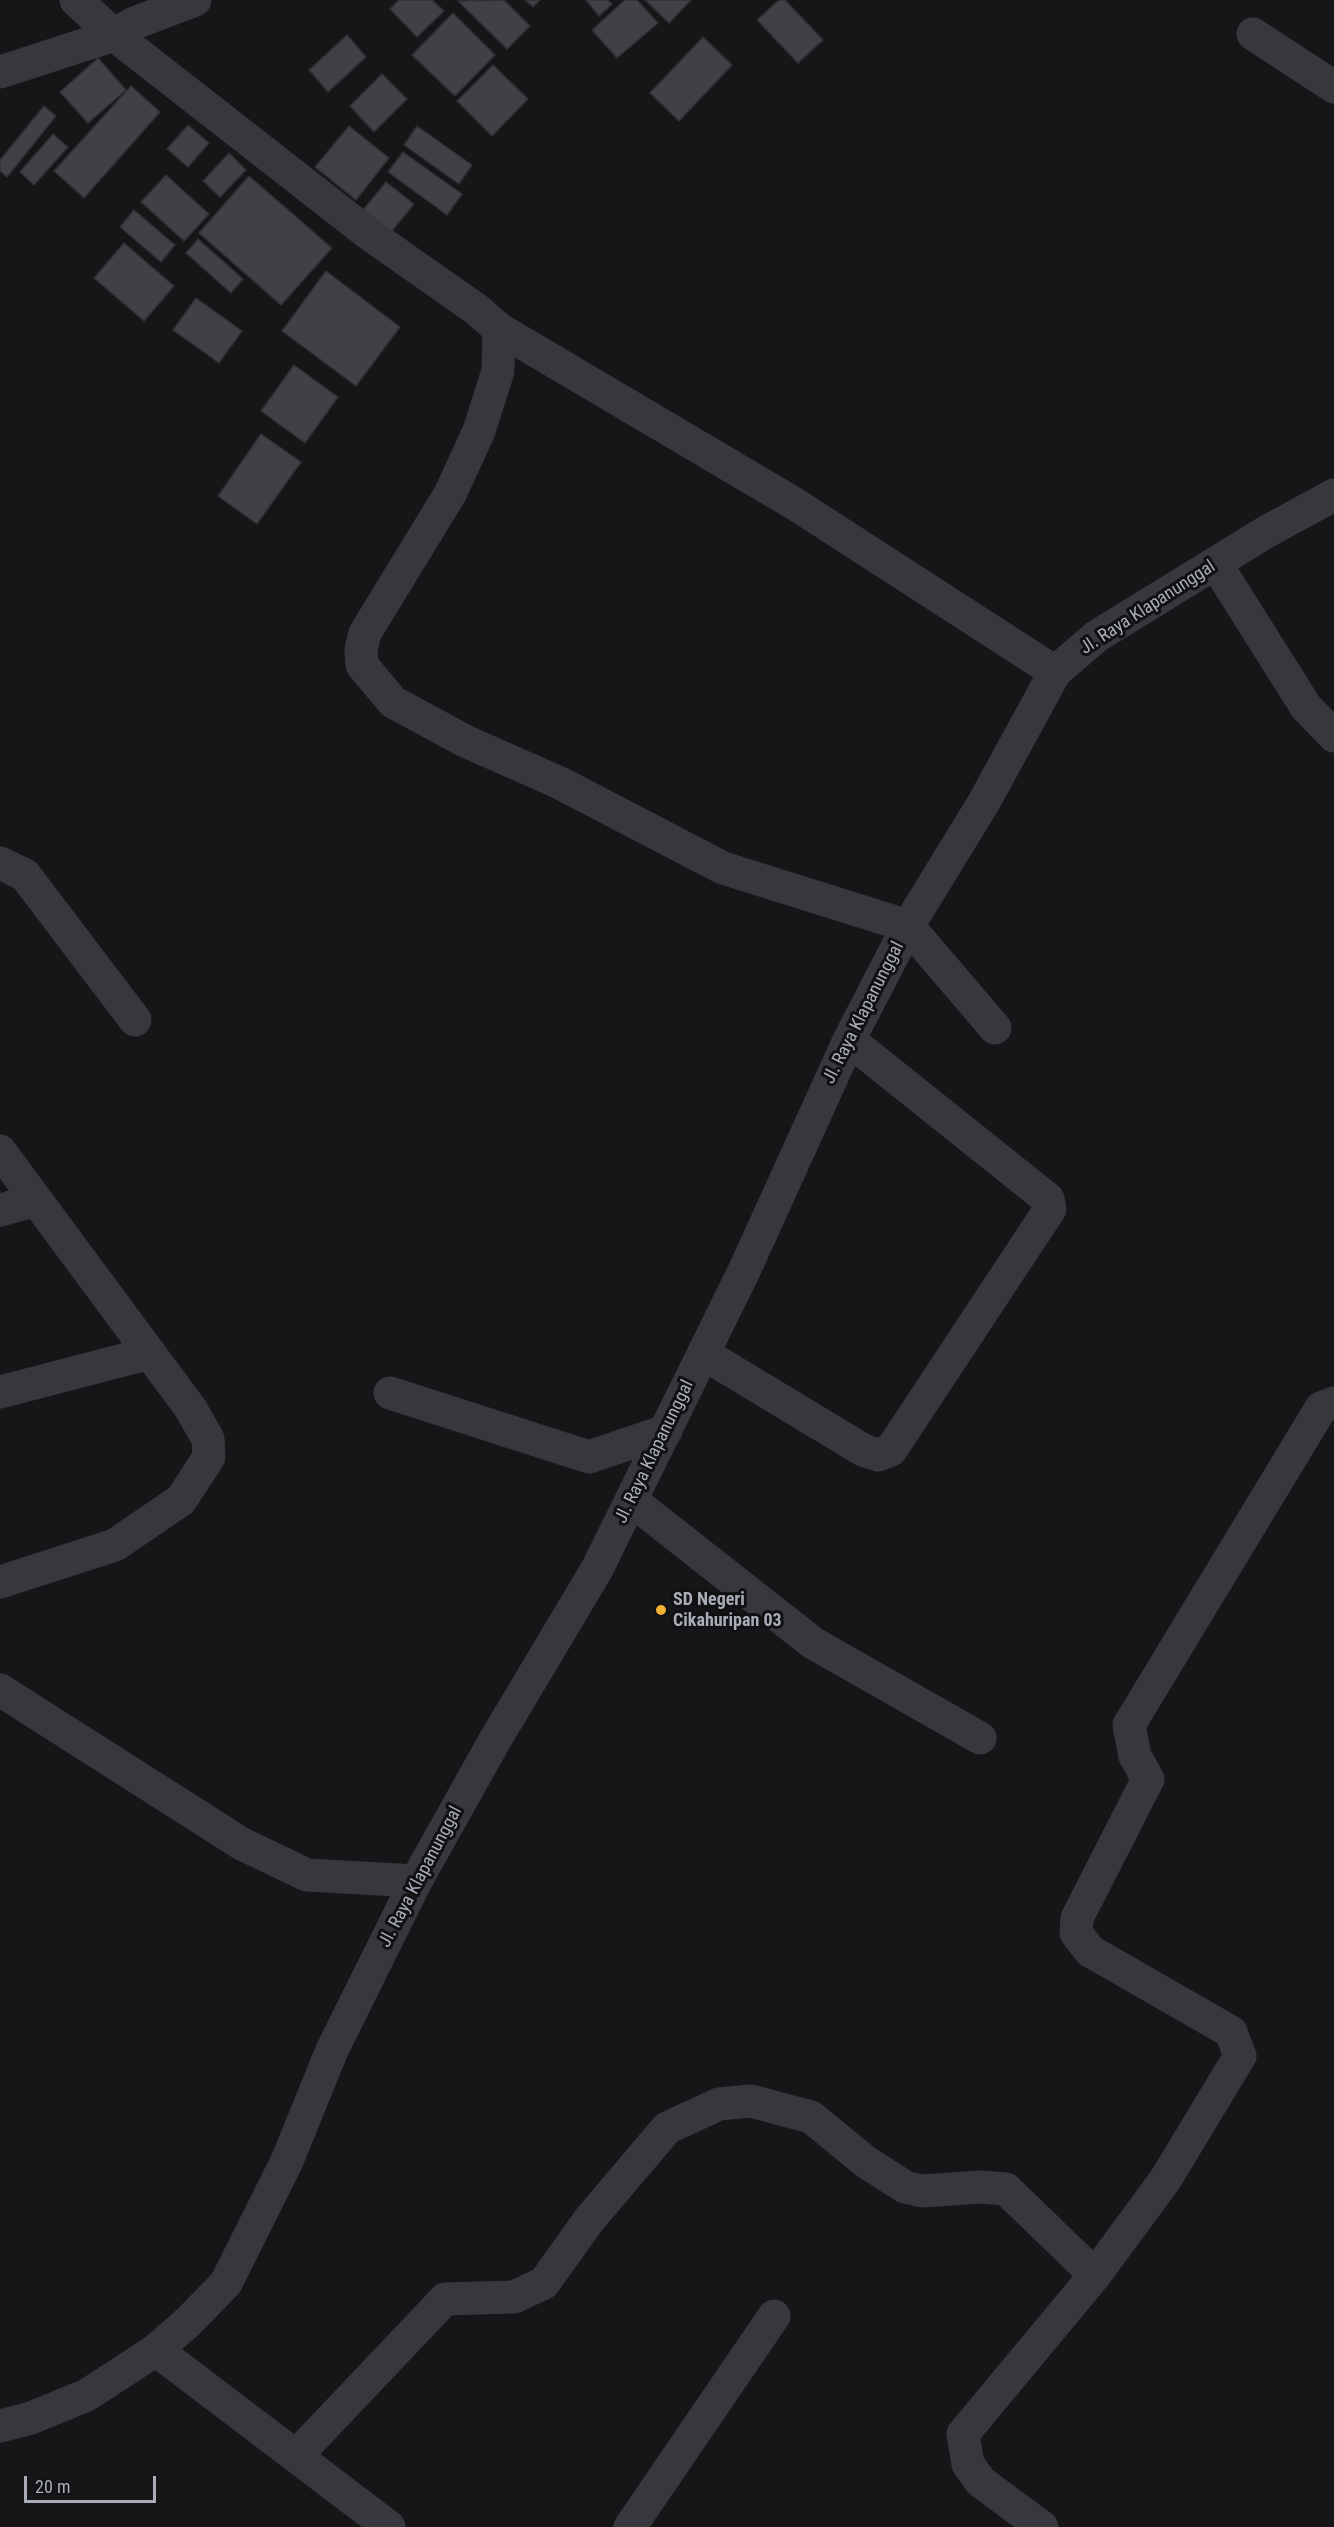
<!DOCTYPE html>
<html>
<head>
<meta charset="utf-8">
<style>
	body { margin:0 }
	#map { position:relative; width:1334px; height:2527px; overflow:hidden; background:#161618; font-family:"Roboto Condensed",sans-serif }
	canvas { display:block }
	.scale { position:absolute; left:24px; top:2476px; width:132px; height:27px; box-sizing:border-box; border:3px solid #a8adb8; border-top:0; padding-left:8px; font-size:18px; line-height:21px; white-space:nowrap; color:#a8adb8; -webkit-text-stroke:4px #111113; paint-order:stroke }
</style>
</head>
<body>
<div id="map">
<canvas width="1334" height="2527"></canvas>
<div class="scale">20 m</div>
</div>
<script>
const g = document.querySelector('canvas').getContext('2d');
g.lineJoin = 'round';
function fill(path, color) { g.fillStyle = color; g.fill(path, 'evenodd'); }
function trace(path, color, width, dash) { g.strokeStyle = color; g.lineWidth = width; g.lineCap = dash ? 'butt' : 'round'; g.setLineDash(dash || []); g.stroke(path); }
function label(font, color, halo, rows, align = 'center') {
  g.font = font + ' "Roboto Condensed",sans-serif'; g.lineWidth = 6; g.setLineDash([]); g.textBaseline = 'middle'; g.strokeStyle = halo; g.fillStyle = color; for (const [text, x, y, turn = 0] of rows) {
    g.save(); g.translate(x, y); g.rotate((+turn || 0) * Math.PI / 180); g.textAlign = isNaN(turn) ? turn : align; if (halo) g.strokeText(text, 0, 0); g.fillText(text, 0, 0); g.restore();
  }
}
const building = new Path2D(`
	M399,0H432L444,11L417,37L390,9Z
	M504,0L530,26L507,49L458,1Z
	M525,0H540L533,7Z
	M586,0H608L612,4L599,16Z
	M625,0H637L658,23L617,58L592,30Z
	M645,0H691L669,23Z
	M779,0H785L823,40L798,63L757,20Z
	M453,13L495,55L455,96L412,55Z
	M347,35L366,57L328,92L309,70Z
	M703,37L732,65L679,121L650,93Z
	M98,58L126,90L88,123L60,92Z
	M493,65L528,99L492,136L457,101Z
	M382,74L407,99L374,132L350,106Z
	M131,86L160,112L84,198L54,171Z
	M44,106L56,116L7,177L0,171V160Z
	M188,125L209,143L188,167L167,149Z
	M349,126L389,158L356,200L315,167Z
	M417,126L472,165L459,184L404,145Z
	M53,134L68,147L34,185L20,172Z
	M403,152L462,194L447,215L388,172Z
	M229,153L246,170L220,197L203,181Z
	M166,175L209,214L184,241L141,202Z
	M249,176L332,248L281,305L199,233Z
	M386,182L414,204L387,237L359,215Z
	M134,210L175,245L161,262L120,227Z
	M198,239L243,279L231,293L186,253Z
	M124,243L174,286L144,321L94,278Z
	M326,271L400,327L356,386L282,331Z
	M196,298L242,331L219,363L173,330Z
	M294,365L338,397L305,443L261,411Z
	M261,434L301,462L257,524L218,496Z`);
const minor = new Path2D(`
	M76,0L114,35L369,234L476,309L499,329L498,371L479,431L450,494L365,633L361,650L362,665L393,702L465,741L560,783L723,868L908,926L995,1028
	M1253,34L1334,87
	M0,72L114,35L132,24L195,0
	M499,329L795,504L1055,672
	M1216,564L1306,707L1334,736
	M0,863L25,875L135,1020
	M0,1151L191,1409L208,1439L209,1457L181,1500L115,1545L0,1582
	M0,1210L36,1200
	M704,1354L863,1450L878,1455L891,1450L1050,1209L1048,1199L849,1040
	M0,1392L150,1353
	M390,1393L589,1457L666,1431
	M631,1500L813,1643L980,1738
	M0,1690L242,1844L307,1875L416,1881
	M156,2350L389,2527
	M0,2426L31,2418L87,2395L156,2350L188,2322L226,2283L287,2161L332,2050L416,1881L495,1740L597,1569L744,1271L849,1040L908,926L984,802L1055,672L1097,636L1266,532L1334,495
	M296,2456L445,2299L514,2297L544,2283L589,2220L667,2128L719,2104L751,2101L811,2117L866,2162L905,2187L922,2191L980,2187L1006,2189L1095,2275
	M630,2527L774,2316
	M1042,2527L981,2482L968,2464L963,2434L1095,2275L1165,2180L1240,2056L1231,2032L1090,1951L1076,1933L1077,1918L1148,1779L1135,1756L1129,1725L1321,1408L1334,1403`);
const markers = [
	[661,1610,6,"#f2b134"]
];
const streetNames = [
	["Jl. Raya Klapanunggal",1148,608,-33],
	["Jl. Raya Klapanunggal",864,1013,-63],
	["Jl. Raya Klapanunggal",655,1452,-64],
	["Jl. Raya Klapanunggal",421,1877,-62]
];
const poiNames = [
	["SD Negeri",673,1600],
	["Cikahuripan 03",673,1621]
];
fill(building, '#404145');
trace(building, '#303034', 1.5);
trace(minor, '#37383d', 33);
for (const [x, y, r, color] of markers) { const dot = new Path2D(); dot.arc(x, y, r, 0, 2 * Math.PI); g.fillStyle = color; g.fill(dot); trace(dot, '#111113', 2); }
label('18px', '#a8adb8', '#111113', streetNames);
label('bold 18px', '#a8adb8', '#111113', poiNames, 'left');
</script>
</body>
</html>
